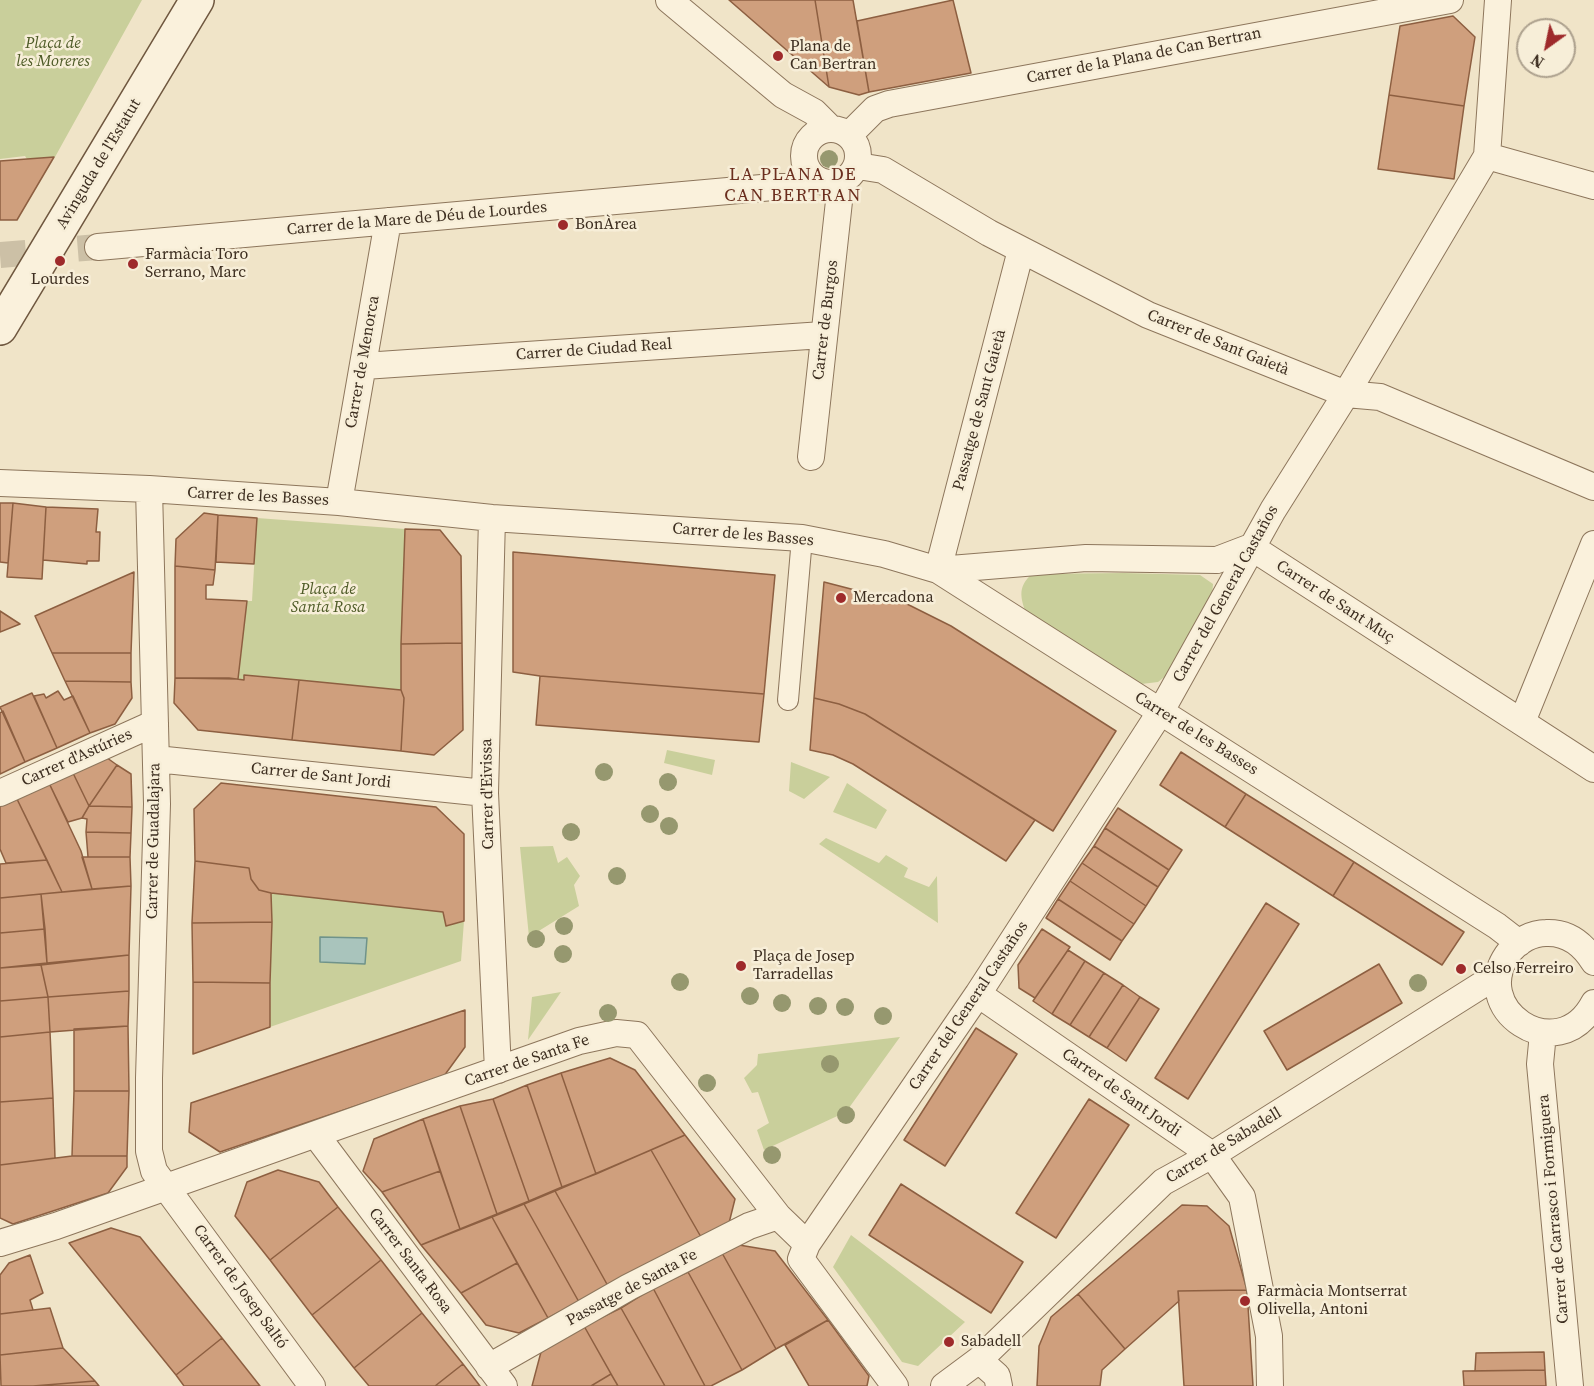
<!DOCTYPE html>
<html>
<head>
<meta charset="utf-8">
<style>
	body { margin:0 }
	#map { position:relative; width:1594px; height:1386px; overflow:hidden; background:#f0e4c8; font-family:"Source Serif 4",serif }
	canvas { display:block }
	.north { position:absolute; left:1516px; top:18px; width:60px; height:60px; box-sizing:border-box; background:#f7eed8; border:2px solid #ada18e; border-radius:50%; rotate:213deg; font-size:16px; font-weight:700; line-height:24px; text-align:center; color:#3d2e20 }
	.north::after { content:''; display:block; margin:auto; width:21px; height:27px; background:#9e2a2b; clip-path:polygon(50% 0,100% 100%,50% 72%,0 100%) }
</style>
</head>
<body>
<div id="map">
<canvas width="1594" height="1386"></canvas>
<div class="north">N</div>
</div>
<script>
const g = document.querySelector('canvas').getContext('2d');
g.lineJoin = 'round';
function fill(path, color) { g.fillStyle = color; g.fill(path, 'evenodd'); }
function trace(path, color, width, dash) { g.strokeStyle = color; g.lineWidth = width; g.lineCap = dash ? 'butt' : 'round'; g.setLineDash(dash || []); g.stroke(path); }
function label(font, color, halo, rows, align = 'center') {
  g.font = font + ' "Source Serif 4",serif'; g.lineWidth = 5; g.setLineDash([]); g.textBaseline = 'middle'; g.strokeStyle = halo; g.fillStyle = color; for (const [text, x, y, turn = 0] of rows) {
    g.save(); g.translate(x, y); g.rotate((+turn || 0) * Math.PI / 180); g.textAlign = isNaN(turn) ? turn : align; if (halo) g.strokeText(text, 0, 0); g.fillText(text, 0, 0); g.restore();
  }
}
const green = new Path2D(`
	M0,0H142L55,157L27,159L25,156L0,159Z
	M257,518L405,529L401,690L245,675L244,680L238,679L247,601H252Z
	M1124,573L1200,575L1213,584L1212,596L1167,675L1158,682L1133,685L1026,613C1020,597 1018,586 1032,574Z
	M667,750L715,760L712,775L664,763Z
	M791,762L830,777L804,799L789,791Z
	M847,783L887,810L876,829L833,812Z
	M826,838L879,863L886,855L908,868L904,877L929,887L937,876L938,923L819,844Z
	M553,846L558,863L567,857L580,876L574,885L579,906L529,937L520,847Z
	M271,893L443,912L447,926L464,921L461,961L270,1027Z
	M561,992L528,1040L532,997Z
	M900,1037L846,1112L764,1150L757,1130L769,1123L758,1092L752,1093L744,1078L757,1065L758,1054Z
	M851,1235L965,1322L918,1366L902,1362L833,1267Z`);
const water = new Path2D(`
	M320,937L367,938L365,964L320,962Z`);
const building = new Path2D(`
	M729,0H815L829,87Z
	M815,0H853L869,92L859,95L829,87Z
	M953,0L971,73L869,92L857,21Z
	M1453,16L1475,37L1464,106L1389,95L1400,26Z
	M1389,95L1464,106L1454,179L1378,169Z
	M54,157L17,220H0V161Z
	M0,503H13L8,563L0,562Z
	M13,503L46,507L42,579L7,577Z
	M46,507L98,509L96,532H100L99,561H87V564L43,560Z
	M204,513L218,515L215,570L175,566L176,539Z
	M218,515L257,518L254,564L216,562Z
	M405,529L440,530L461,556L462,643L401,644Z
	M513,552L775,575L764,694L540,676L513,672Z
	M175,566L215,570L213,585H206V599L247,601L238,679L175,678Z
	M134,572L131,653H52L35,616Z
	M824,582L905,603L951,626L1116,731L1053,831L865,714L839,704L814,698Z
	M0,611L20,624L0,632Z
	M462,643L463,730L434,755L401,751L404,698L401,690V644Z
	M52,653H131V682L65,681Z
	M244,675L299,680L292,740L198,730L174,703L175,678H229L244,680Z
	M540,676L764,694L759,742L536,725Z
	M299,680L401,690L404,698L401,751L292,740Z
	M65,681L131,682L132,698L115,724L90,733Z
	M58,691L64,700L73,696L90,733L57,748L34,696L44,694L46,698Z
	M32,693L57,748L25,762L0,707Z
	M814,698L839,704L865,714L1035,820L1006,861L853,764L833,755L810,750Z
	M3,711L25,762L0,774V713Z
	M1181,752L1246,794L1225,827L1160,785Z
	M103,755L117,765L89,806L72,771Z
	M117,765L131,774L132,807L89,806Z
	M72,771L89,806L82,818L68,822L48,781Z
	M48,781L81,851L92,889L62,892L15,795Z
	M221,783L436,807L464,834V921L446,926L443,912L271,893L259,890L251,879L249,868L195,861L194,809Z
	M1246,794L1354,862L1333,896L1225,827Z
	M15,795L47,860L6,863L0,849V802Z
	M89,806L132,807L131,833L86,832L87,819L82,818Z
	M1118,808L1182,850L1169,870L1105,828Z
	M1105,828L1169,870L1158,887L1094,846Z
	M86,832L131,833L130,857H88Z
	M1094,846L1158,887L1146,906L1082,863Z
	M82,857H130L131,886L92,889Z
	M47,860L62,892L0,898V864Z
	M195,861L249,868L251,879L259,890L271,893L272,922L192,923Z
	M1354,862L1464,932L1442,965L1333,896Z
	M1082,863L1146,906L1134,924L1070,881Z
	M1070,881L1134,924L1122,941L1058,899Z
	M131,886L129,955L47,963L41,894Z
	M41,894L45,929L0,933V898Z
	M1058,899L1122,941L1110,960L1046,918Z
	M1266,903L1299,924L1188,1099L1155,1078Z
	M272,922L270,983L193,982L192,923Z
	M45,929L47,963L0,968V933Z
	M1042,929L1070,947L1035,998L1019,988L1018,965Z
	M1068,950L1085,961L1052,1014L1033,1001Z
	M129,955V991L48,997L41,965Z
	M1085,961L1104,973L1070,1025L1052,1014Z
	M1379,964L1402,1003L1287,1070L1264,1031Z
	M41,965L48,997L0,1001V968Z
	M1104,973L1123,985L1089,1037L1070,1025Z
	M193,982L270,983V1027L193,1054Z
	M1123,985L1140,997L1107,1048L1089,1037Z
	M129,991L128,1026L50,1032L48,997Z
	M48,997L50,1032L0,1037V1001Z
	M1140,997L1159,1009L1126,1061L1107,1048Z
	M465,1010V1047L444,1076L220,1152L189,1132L191,1103Z
	M128,1026L129,1091H74V1029Z
	M976,1028L1017,1054L945,1166L904,1140Z
	M50,1032L53,1098L0,1102V1037Z
	M610,1058L635,1070L685,1135L596,1174L561,1073Z
	M561,1073L596,1174L562,1187L527,1085Z
	M527,1085L562,1187L529,1201L493,1099Z
	M74,1091H129L127,1156H72Z
	M53,1098L55,1158L0,1165V1102Z
	M493,1099L529,1201L497,1214L460,1106Z
	M1089,1099L1129,1125L1056,1238L1016,1213Z
	M460,1106L497,1214L460,1229L423,1119Z
	M423,1119L440,1171L382,1192L363,1171L374,1139Z
	M685,1135L735,1199L729,1223L701,1237L651,1150Z
	M651,1150L701,1237L608,1286L555,1191Z
	M72,1156H127V1167L108,1193L13,1224L0,1218V1165Z
	M278,1170L319,1182L338,1207L270,1260L235,1216L247,1182Z
	M440,1171L460,1229L421,1245L382,1192Z
	M901,1184L1023,1262L991,1313L869,1235Z
	M555,1191L608,1286L579,1302L524,1204Z
	M524,1204L579,1302L548,1318L492,1217Z
	M1182,1205L1207,1206L1229,1226L1247,1290L1178,1291L1179,1301L1125,1349L1078,1294Z
	M338,1207L381,1260L312,1315L270,1260Z
	M492,1217L517,1263L461,1293L421,1245Z
	M111,1228L140,1237L222,1338L176,1375L69,1243Z
	M739,1245L775,1251L828,1320L776,1349L722,1253Z
	M722,1253L776,1349L742,1370L688,1272Z
	M30,1255L43,1293L30,1300L33,1310L0,1314V1275L9,1263Z
	M381,1260L422,1313L354,1368L312,1315Z
	M517,1263L548,1318L519,1333L486,1325L461,1293Z
	M688,1272L742,1370L711,1386H705L653,1288Z
	M653,1288L705,1386H665L621,1308Z
	M1247,1290L1253,1386H1184L1178,1291Z
	M1078,1294L1125,1349L1102,1370L1100,1386H1037L1039,1346L1051,1317Z
	M50,1308L63,1348L0,1355V1314Z
	M621,1308L665,1386H618L584,1326Z
	M422,1313L463,1364L435,1386H369L354,1368Z
	M828,1320L869,1376L867,1386H809L785,1345Z
	M584,1326L611,1374L591,1386H532L541,1352Z
	M222,1338L260,1386H184L176,1375Z
	M63,1348L95,1381L33,1386H1L0,1355Z
	M1544,1352L1545,1370L1475,1371L1476,1353Z
	M463,1364L480,1386H435Z
	M1545,1370L1546,1386H1464L1463,1371Z
	M611,1374L618,1386H591Z
	M95,1381L99,1386H33Z`);
const minorTunnel = new Path2D(`
	M0,255L98,247`);
const pedestrian = new Path2D(`
	M788,700L802,538`);
const minor = new Path2D(`
	M669,0L783,95L814,112L830,128
	M804 156a27 27 0 1 1 54 0a27 27 0 1 1-54 0Z
	M849,135L875,109L889,104L1450,0
	M1487,156L1594,186
	M858,166L883,170L989,233L1148,315L1346,394L1380,397L1594,487
	M98,247L773,187H803L815,179
	M1021,250L938,570L1086,558L1217,560L1251,547L1594,769
	M364,366L823,335
	M811,457L841,183
	M0,483L149,489L339,502L492,518L802,538L884,554L938,570L1497,926L1519,943
	M149,489L157,804L149,1078V1151L154,1171L312,1386
	M339,502L388,221
	M492,518L485,793L498,1070
	M1522,722L1594,544
	M156,759L485,793
	M0,793L155,723
	M1594,962C1583,944 1568,932 1546,933C1532,933 1518,941 1510,951C1465,1008 1558,1071 1594,1003
	M978,994L1212,1155L1242,1197L1269,1336L1270,1386
	M1543,1033L1540,1064L1570,1386
	M316,1135L504,1386
	M0,1243L56,1226L579,1041L616,1033L637,1035L778,1216L807,1244L801,1259L895,1386
	M807,1244L978,994L1161,711L1273,510L1346,394L1487,156L1498,0
	M979,1360L997,1376L999,1386
	M489,1367L629,1287L749,1226L778,1216
	M944,1386L979,1360L1163,1182L1212,1155L1499,974`);
const secondary = new Path2D(`
	M0,328L197,0`);
const trees = [
	[829,159],
	[604,772],
	[668,782],
	[650,814],
	[669,826],
	[571,832],
	[617,876],
	[564,926],
	[536,939],
	[563,954],
	[680,982],
	[1418,983],
	[750,996],
	[782,1003],
	[818,1006],
	[845,1007],
	[608,1013],
	[883,1016],
	[830,1064],
	[707,1083],
	[846,1115],
	[772,1155]
];
const markers = [
	[778,56,6,"#9e2a2b"],
	[563,225,6,"#9e2a2b"],
	[60,261,6,"#9e2a2b"],
	[133,264,6,"#9e2a2b"],
	[841,598,6,"#9e2a2b"],
	[741,966,6,"#9e2a2b"],
	[1461,969,6,"#9e2a2b"],
	[1245,1301,6,"#9e2a2b"],
	[949,1342,6,"#9e2a2b"]
];
const parkNames = [
	["Plaça de",53,44],
	["les Moreres",53,62],
	["Plaça de",328,590],
	["Santa Rosa",328,608]
];
const poiNames = [
	["Plana de",790,47],
	["Can Bertran",790,65],
	["BonÀrea",575,225],
	["Farmàcia Toro",145,255],
	["Serrano, Marc",145,273],
	["Lourdes",60,280,"center"],
	["Mercadona",853,598],
	["Plaça de Josep",753,957],
	["Tarradellas",753,975],
	["Celso Ferreiro",1473,969],
	["Farmàcia Montserrat",1257,1292],
	["Olivella, Antoni",1257,1310],
	["Sabadell",961,1342]
];
const streetNames = [
	["Carrer de la Plana de Can Bertran",1144,56,-11],
	["Avinguda de l'Estatut",99,164,-59],
	["Carrer de la Mare de Déu de Lourdes",417,219,-5],
	["Carrer de Burgos",826,320,-83],
	["Carrer de Sant Gaietà",1218,343,22],
	["Carrer de Ciudad Real",594,350,-4],
	["Carrer de Menorca",363,362,-80],
	["Passatge de Sant Gaietà",980,410,-75],
	["Carrer de les Basses",258,497,3],
	["Carrer de les Basses",743,535,5],
	["Carrer del General Castaños",1226,594,-61],
	["Carrer de Sant Muç",1335,602,33],
	["Carrer de les Basses",1196,734,32],
	["Carrer d'Astúries",77,758,-24],
	["Carrer de Sant Jordi",321,776,6],
	["Carrer d'Eivissa",488,794,-91],
	["Carrer de Guadalajara",154,841,-89],
	["Carrer del General Castaños",969,1006,-56],
	["Carrer de Santa Fe",527,1061,-19],
	["Carrer de Sant Jordi",1121,1093,35],
	["Carrer de Sabadell",1224,1146,-31],
	["Carrer de Carrasco i Formiguera",1554,1209,-95],
	["Carrer Santa Rosa",410,1261,53],
	["Carrer de Josep Saltó",240,1287,54],
	["Passatge de Santa Fe",632,1288,-28]
];
const neighbourhoodNames = [
	["LA PLANA DE",793,175],
	["CAN BERTRAN",793,196]
];
fill(green, '#c9cf9b');
fill(water, '#a9c4bc');
trace(water, '#6f938a', 1.5);
fill(building, '#cf9f7d');
trace(building, '#8d5f41', 1.5);
trace(minorTunnel, '#ccc0a6', 26, [26, 13]);
trace(pedestrian, '#8d765c', 22);
trace(minor, '#8d765c', 28);
trace(secondary, '#6f573f', 36);
trace(pedestrian, '#faf1dc', 20);
trace(minor, '#faf1dc', 26);
trace(secondary, '#faf1dc', 33);
g.fillStyle = '#96986f';
for (const [x, y] of trees) { g.beginPath(); g.arc(x, y, 9, 0, 2 * Math.PI); g.fill(); }
for (const [x, y, r, color] of markers) { const dot = new Path2D(); dot.arc(x, y, r, 0, 2 * Math.PI); g.fillStyle = color; g.fill(dot); trace(dot, '#f7eed8', 2); }
label('italic 16px', '#4d5a26', '#f7eed8', parkNames);
label('16px', '#3d2e20', '#f7eed8', poiNames, 'left');
label('16px', '#3d2e20', '#f7eed8', streetNames);
g.letterSpacing = '1.5px';
label('18px', '#6b2e1e', '#f7eed8', neighbourhoodNames);
g.letterSpacing = '0px';
</script>
</body>
</html>
